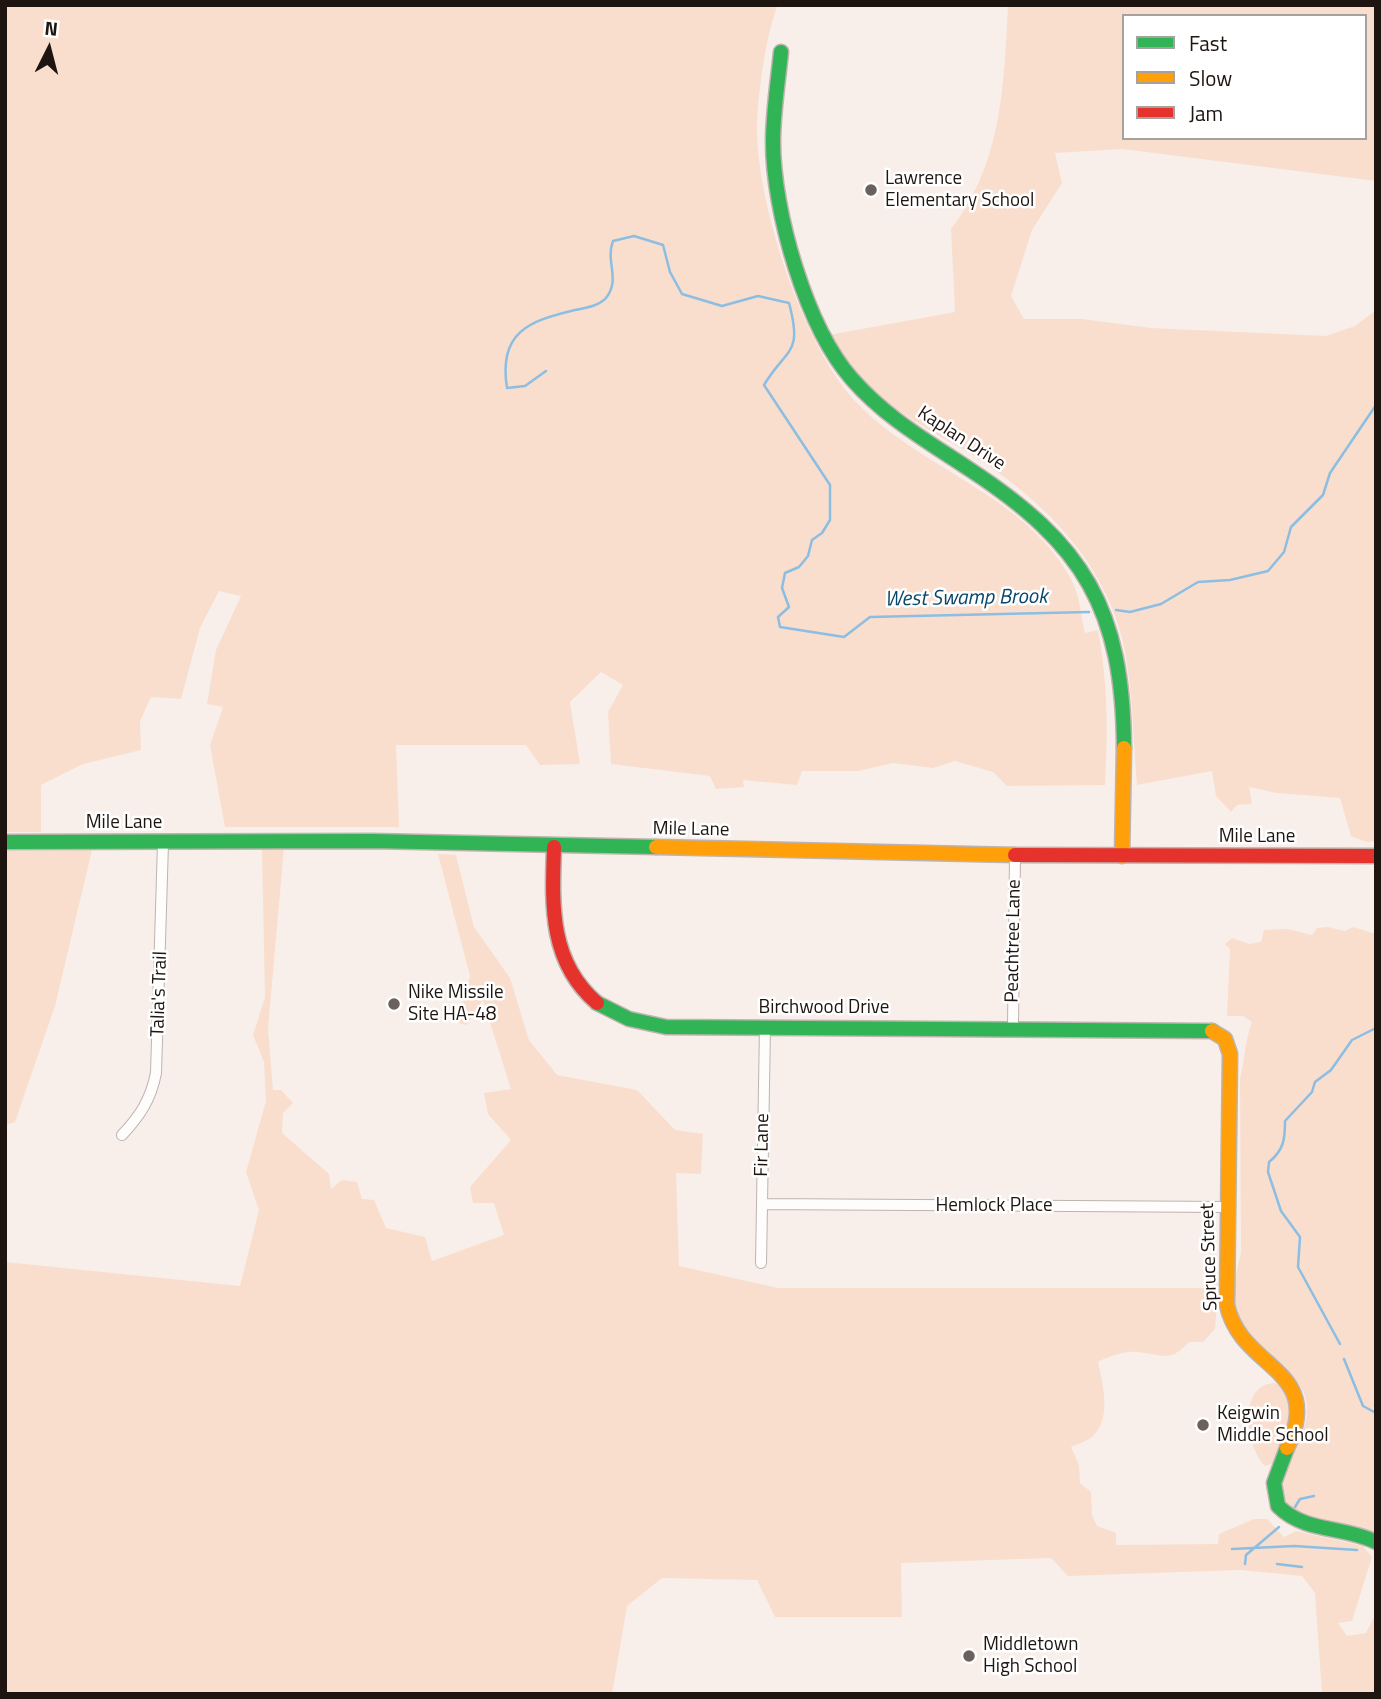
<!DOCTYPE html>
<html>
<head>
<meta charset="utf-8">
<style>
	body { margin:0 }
	#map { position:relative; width:1381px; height:1699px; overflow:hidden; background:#f8efea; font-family:"Titillium Web",sans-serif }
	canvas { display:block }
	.frame { position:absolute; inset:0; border:7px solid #1e1510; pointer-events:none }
	.legend { position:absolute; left:1122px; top:14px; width:245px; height:126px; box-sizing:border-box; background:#fff; border:2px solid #a5a19f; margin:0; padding:9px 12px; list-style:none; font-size:21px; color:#1e1510 }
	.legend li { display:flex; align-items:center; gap:14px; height:35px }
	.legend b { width:35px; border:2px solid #a5a19f }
	.north { position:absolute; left:14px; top:14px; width:70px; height:70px; -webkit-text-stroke:5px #fff; paint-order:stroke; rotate:6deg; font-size:19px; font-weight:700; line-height:28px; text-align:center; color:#1e1510 }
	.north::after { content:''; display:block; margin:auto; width:24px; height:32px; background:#1e1510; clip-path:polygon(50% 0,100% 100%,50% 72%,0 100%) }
</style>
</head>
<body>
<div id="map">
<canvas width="1381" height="1699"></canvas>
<div class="frame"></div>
<ul class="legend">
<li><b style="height:9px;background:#30b455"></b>Fast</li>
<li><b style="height:9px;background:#ff9f0a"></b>Slow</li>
<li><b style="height:9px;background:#e5322d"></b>Jam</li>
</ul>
<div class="north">N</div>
</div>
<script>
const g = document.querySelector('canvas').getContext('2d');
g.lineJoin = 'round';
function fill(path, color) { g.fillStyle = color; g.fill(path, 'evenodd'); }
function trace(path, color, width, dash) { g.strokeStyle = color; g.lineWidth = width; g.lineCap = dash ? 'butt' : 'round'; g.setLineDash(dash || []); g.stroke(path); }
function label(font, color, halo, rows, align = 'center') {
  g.font = font + ' "Titillium Web",sans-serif'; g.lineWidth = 5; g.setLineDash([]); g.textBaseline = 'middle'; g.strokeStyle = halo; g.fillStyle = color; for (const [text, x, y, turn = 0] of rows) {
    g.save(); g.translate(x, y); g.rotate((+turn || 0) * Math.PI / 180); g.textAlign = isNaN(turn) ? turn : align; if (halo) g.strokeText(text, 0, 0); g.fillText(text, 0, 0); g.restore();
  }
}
const green = new Path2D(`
	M5,5H778C766,33 758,94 757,125C756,203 803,348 858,404C922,470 1028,496 1072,581C1080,596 1081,617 1085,633L1098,630C1108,683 1108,731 1105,785L1007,786L993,772L955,761L933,768L893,763L858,771H802L797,785L743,780L744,787L716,789L710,776L611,764L608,712L623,685L601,672L570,702L580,764L540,765L526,745H396L399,827H225L210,745L223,707L207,704L216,650L241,596L219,591L200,628L181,699L151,697L140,721L141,750L83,764L41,785V832H5Z
	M1008,5H1376V181L1122,149L1055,153L1062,183L1032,230L1011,296L1024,319H1082L1151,328L1326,336L1355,326L1376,310V841L1366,842L1351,836L1340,798L1277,793L1249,787L1252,804L1237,805L1231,812L1216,796L1212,771L1137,785C1133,738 1133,688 1123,642C1106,570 1055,513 996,471C955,441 905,422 868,385C854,370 842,351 829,335L955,312L951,229C1002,164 1004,85 1008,5ZM1124,16H1365V138H1124Z
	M284,847L268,1029L273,1090H281L293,1103L283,1113L282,1133L329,1174L331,1189L342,1180L357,1182L362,1199L374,1200L386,1228L425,1237L432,1261L504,1235L494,1203H473L470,1187L511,1140L488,1114L484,1093L511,1089L483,1000L467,1025L458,1023L470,976L438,854L456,855L474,927L510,978L529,1040L557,1075L637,1090L675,1130L703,1134L701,1174L676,1173L679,1266L778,1288H1211L1219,1278L1215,1329L1203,1342H1189C1169,1364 1162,1354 1137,1352C1124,1351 1110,1356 1098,1362C1103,1385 1112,1420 1092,1437C1086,1442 1078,1443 1071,1447L1079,1465L1080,1483L1091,1492L1092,1515L1097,1526L1116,1533V1545L1218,1544L1219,1534L1254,1519H1267L1284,1537L1296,1531L1363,1546L1372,1557L1352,1621L1338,1623L1347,1636L1366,1633L1373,1619H1376V1694H1322L1315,1593L1302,1576L1240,1570L1068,1576L1051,1558L901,1563L902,1617H775L757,1580L662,1578L627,1606L612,1694H5V1262L240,1286L259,1210L246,1172L266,1101L264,1062L253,1035L265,997L262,849Z
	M92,850L55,1006L15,1122L5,1125V851Z
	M1328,927L1345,931L1353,927L1376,934V1534C1352,1521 1302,1526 1286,1503C1268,1476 1305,1442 1307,1413C1311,1366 1241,1351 1235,1305C1232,1287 1237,1270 1241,1252L1240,1079C1245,1059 1245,1040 1252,1022L1243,1016H1227L1230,949L1225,944L1232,938L1249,944L1261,942L1264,930L1287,929L1312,935L1317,928Z
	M1275,1383C1310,1397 1285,1440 1274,1463L1265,1466C1246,1447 1237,1384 1275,1383Z`);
const stream = new Path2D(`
	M546,371L525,386L507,388C498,332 529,321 575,310C585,308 599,306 606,298C621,279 605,262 613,241L634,236L663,245L670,272L682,294L722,306L758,296L789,303C803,355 787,347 764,385L830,485V520L822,533L812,540L808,556L799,567L785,573L782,588L789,607L778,617L780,627L844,637L870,617L1089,612
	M1116,610L1130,612L1161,604L1198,582L1230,580L1268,571L1284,552L1291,527L1323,495L1330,473L1376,405
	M1376,1020V1023
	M1340,1344L1298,1267L1300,1237L1281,1211L1268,1172L1269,1162C1284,1150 1285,1139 1285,1121L1312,1092L1315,1082L1331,1070L1352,1040L1376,1028
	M1344,1359L1363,1406L1376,1413
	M1295,1507L1300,1499L1314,1496
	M1232,1549L1294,1546L1357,1550
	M1245,1564L1246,1555L1279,1527
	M1277,1564L1302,1567`);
const street = new Path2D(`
	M1013,1027L1015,855
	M122,1135C140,1116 151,1099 156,1073L163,843
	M762,1204L1227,1207
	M761,1263L765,1027`);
const fast = new Path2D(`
	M781,52C778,82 773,112 773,142C773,211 806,327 852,379C885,417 927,441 969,469C1084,544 1123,609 1124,748
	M5,842L372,841L656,847
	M597,1003L629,1019L666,1027L1212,1031
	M1287,1448L1274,1483L1278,1506C1305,1533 1344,1526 1376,1542`);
const slow = new Path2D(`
	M656,847L1015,855
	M1122,856L1124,748
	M1212,1031L1225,1039L1230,1054L1227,1305C1241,1370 1326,1368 1287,1448`);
const jam = new Path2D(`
	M554,847C552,905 549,962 597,1003
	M1015,855L1376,856`);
const markers = [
	[871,190,7,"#6a615c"],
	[394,1004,7,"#6a615c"],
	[1203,1425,7,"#6a615c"],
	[969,1656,7,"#6a615c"]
];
const poiNames = [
	["Lawrence",885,179],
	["Elementary School",885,201],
	["Nike Missile",408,993],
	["Site HA-48",408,1015],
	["Keigwin",1217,1414],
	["Middle School",1217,1436],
	["Middletown",983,1645],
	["High School",983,1667]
];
const streetNames = [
	["Kaplan Drive",961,439,33],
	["Mile Lane",124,823],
	["Mile Lane",691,830,1],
	["Mile Lane",1257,837],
	["Peachtree Lane",1014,941,-89],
	["Talia's Trail",160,994,-88],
	["Birchwood Drive",824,1008],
	["Fir Lane",763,1145,-89],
	["Hemlock Place",994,1206],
	["Spruce Street",1210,1257,-92]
];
const waterNames = [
	["West Swamp Brook",966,599,-1]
];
fill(green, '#f9dece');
trace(stream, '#8bbee2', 2.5);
trace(street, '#bdb4af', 12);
trace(fast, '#bdb4af', 17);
trace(slow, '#bdb4af', 17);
trace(jam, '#bdb4af', 17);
trace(street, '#fefdfc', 10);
trace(fast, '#30b455', 14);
trace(slow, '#ff9f0a', 14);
trace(jam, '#e5322d', 14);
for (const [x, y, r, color] of markers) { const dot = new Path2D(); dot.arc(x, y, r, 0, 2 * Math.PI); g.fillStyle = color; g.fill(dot); trace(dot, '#fff', 2.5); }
label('19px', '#1e1510', '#fff', poiNames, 'left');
label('19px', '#1e1510', '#fff', streetNames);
label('italic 21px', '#09476a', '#fff', waterNames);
</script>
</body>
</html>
